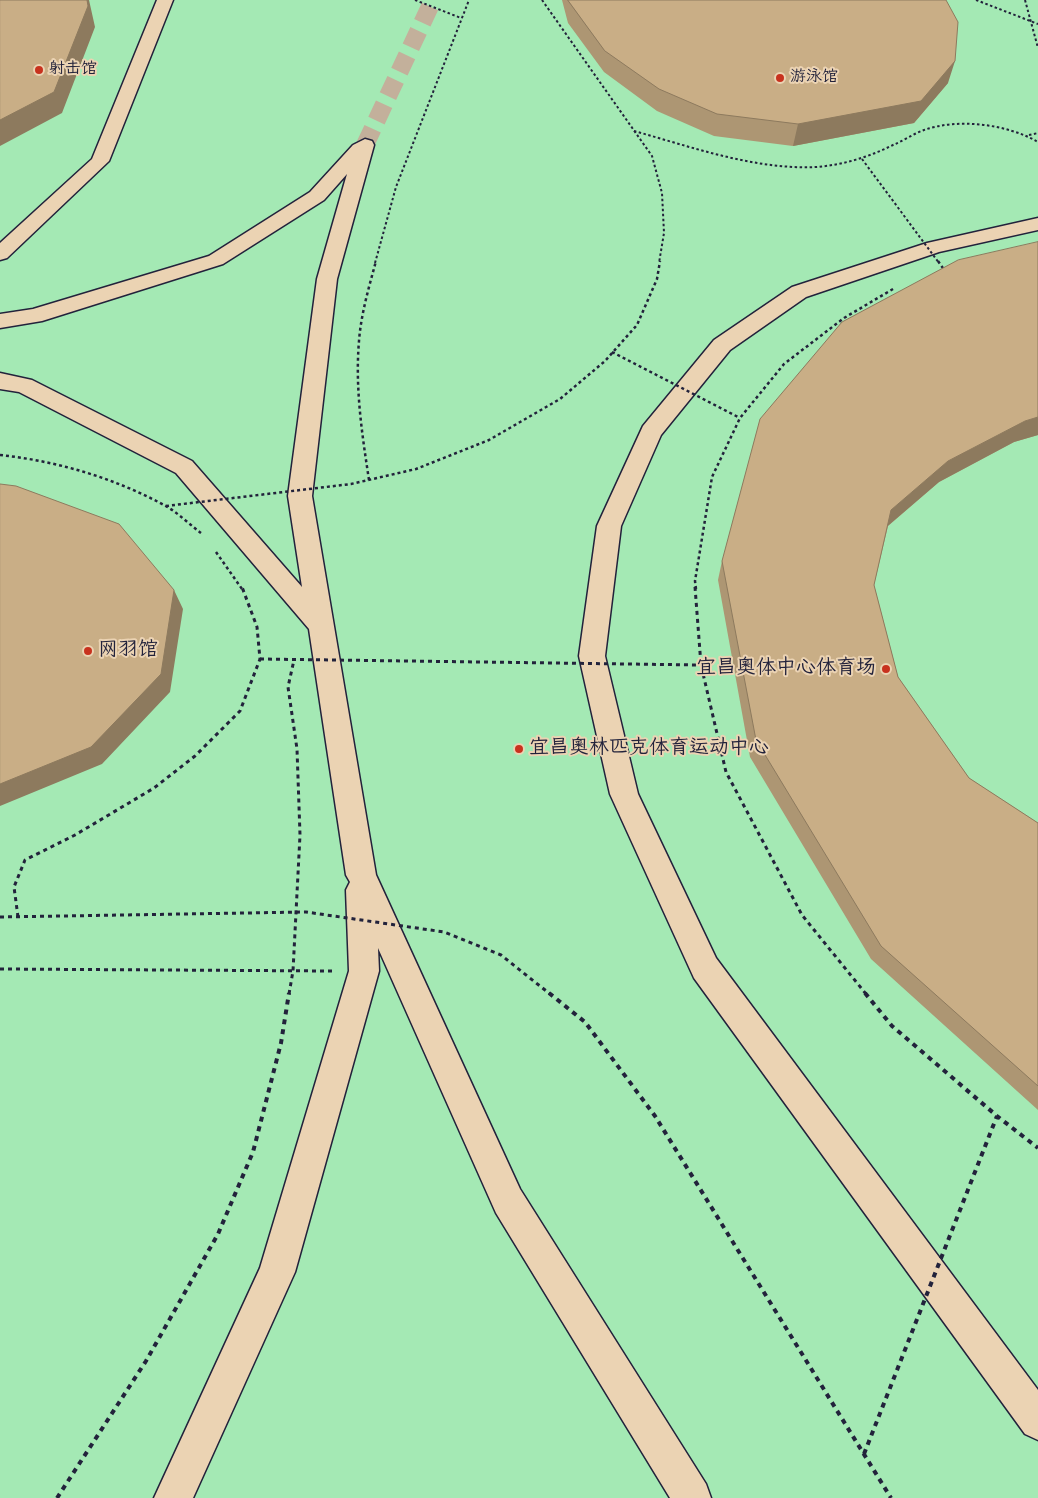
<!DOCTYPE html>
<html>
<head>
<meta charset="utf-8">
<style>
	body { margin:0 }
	canvas { display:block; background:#ebd3b3 }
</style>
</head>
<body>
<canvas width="1038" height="1498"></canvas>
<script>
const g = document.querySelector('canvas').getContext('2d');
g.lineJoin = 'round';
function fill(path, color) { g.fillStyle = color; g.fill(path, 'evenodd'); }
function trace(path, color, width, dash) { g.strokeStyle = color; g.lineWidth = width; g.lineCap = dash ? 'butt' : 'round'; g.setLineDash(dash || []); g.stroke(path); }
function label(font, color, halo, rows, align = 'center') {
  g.font = font + ' Mynerve,"LXGW WenKai TC",sans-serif'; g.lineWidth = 4; g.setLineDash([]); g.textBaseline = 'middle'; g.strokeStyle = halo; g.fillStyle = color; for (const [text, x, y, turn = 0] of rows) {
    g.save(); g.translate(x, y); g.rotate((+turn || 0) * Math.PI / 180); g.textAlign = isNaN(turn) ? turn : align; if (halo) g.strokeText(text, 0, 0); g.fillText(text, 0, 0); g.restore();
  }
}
const green = new Path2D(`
	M0,0H1038V1498H0Z`);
const minorTunnel = new Path2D(`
	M365,145L433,0`);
const pathFar3 = new Path2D(`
	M415,0L461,18
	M976,0L1038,24
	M1025,0L1038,48
	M634,131C692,147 755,170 816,167C843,165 869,157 893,145C903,141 913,134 924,130C958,118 1007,124 1038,142
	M1029,135L1038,133
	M375,263L396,187L469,0`);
const pathFar2 = new Path2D(`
	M0,455C57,461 114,478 164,505C177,512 189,524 201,533
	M369,480C362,434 355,388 359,341C361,314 369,287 376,261
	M216,552L242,589
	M696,589L695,581L712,477L740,418L784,364L844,318L893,289`);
const pathFar1 = new Path2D(`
	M695,587L701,665L726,772L802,915L866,994
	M18,917L14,887L25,860L75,835L154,788L195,756L240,711L260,659L257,627L242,587
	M0,969L332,971
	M289,994L293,971L300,835L297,749L288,687L294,660`);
const path = new Path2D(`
	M865,993L892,1026L997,1116L1038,1148
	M57,1498L146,1361L218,1234L253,1152L281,1043L289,993`);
const minor = new Path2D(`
	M157,0H173L109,161L7,258L0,260V243L92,159Z
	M365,139L372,141L374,145L337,279L312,496L376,875L520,1189L706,1484L711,1498H670L496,1213L378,948L379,971L295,1272L193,1498H154L260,1268L349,971L346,890L350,882L346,875L309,629L176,473L19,392L0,389V373L32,380L192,461L302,587L288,496L317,279L347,174L324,200L223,264L42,321L0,328V314L33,309L209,256L310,192L353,145Z
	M1038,218V230L939,252L806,297L730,350L661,435L621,526L605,656L638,794L716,958L1038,1390V1440L1025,1434L694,978L610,794L579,656L597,526L643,426L714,340L792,287L927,243Z`);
const pathBridgeFar3 = new Path2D(`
	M542,0L652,156L662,193L664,233L659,263
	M862,159L939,263`);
const pathBridgeFar2 = new Path2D(`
	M938,261L945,271
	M612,352L740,418
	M166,506L351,484L416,469L489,440L560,399L605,361L637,325L657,279L660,261`);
const pathBridgeFar1 = new Path2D(`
	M260,659L701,665
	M0,917L306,912L444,932L501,955L550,994`);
const pathBridge = new Path2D(`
	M549,993L585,1022L655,1116L891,1498
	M864,1454L997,1116`);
const wall = new Path2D(`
	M562,0H946L948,83L914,123L793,146L714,136L657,111L604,72L568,23Z
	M1038,242V435L1014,442L939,482L888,526L874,585L898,677L969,778L1038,823V1110L871,959L750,757L718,580L722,561Z`);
const shadedWall = new Path2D(`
	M87,0H89L95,27L62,113L0,146V120Z
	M955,61L948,83L914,123L793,146L798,124Z
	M1038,417V435L1014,442L939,482L883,530L891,510L948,461L1025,421Z
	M174,590L183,609L170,692L102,764L0,806V784Z`);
const building = new Path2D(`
	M0,0H87L88,6L54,92L0,120Z
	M568,0H946L958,22L955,61L921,101L798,124L717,114L659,89L605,51Z
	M1038,242V417L1025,421L948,461L891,510L874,585L898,677L969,778L1038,823V1086L881,946L756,740L722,561L760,419L842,322L958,260Z
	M0,484L16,486L119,524L174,590L161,674L91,747L0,784Z`);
const markers = [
	[39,70,5,"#c8321e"],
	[780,78,5,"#c8321e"],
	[88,651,5,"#c8321e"],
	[886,669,5,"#c8321e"],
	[519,749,5,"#c8321e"]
];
const farPoinames = [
	["射击馆",49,70],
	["游泳馆",790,78]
];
const poiNames = [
	["网羽馆",98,651],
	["宜昌奥体中心体育场",876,669,"right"],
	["宜昌奥林匹克体育运动中心",529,749]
];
fill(green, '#a4e9b4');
trace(minorTunnel, '#c3b09b', 18, [18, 9]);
trace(minor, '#22223b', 3);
trace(pathFar3, '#22223b', 2, [2.5, 2.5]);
trace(pathFar2, '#22223b', 2.5, [3, 3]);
trace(pathFar1, '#22223b', 3, [4, 4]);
trace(path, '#22223b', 4, [5, 5]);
fill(minor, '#ebd3b3');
trace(pathBridgeFar3, '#22223b', 2, [2.5, 2.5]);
trace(pathBridgeFar2, '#22223b', 2.5, [3, 3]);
trace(pathBridgeFar1, '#22223b', 3, [4, 4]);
trace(pathBridge, '#22223b', 4, [5, 5]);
fill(wall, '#ad9673');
fill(shadedWall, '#8d7a5e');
fill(building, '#c9ae86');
trace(building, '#8d7a5e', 1);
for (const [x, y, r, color] of markers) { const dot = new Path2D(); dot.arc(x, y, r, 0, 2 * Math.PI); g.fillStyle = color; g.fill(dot); trace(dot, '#ebd3b3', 2); }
label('16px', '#22223b', '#ebd3b3', farPoinames, 'left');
label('20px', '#22223b', '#ebd3b3', poiNames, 'left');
</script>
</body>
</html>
